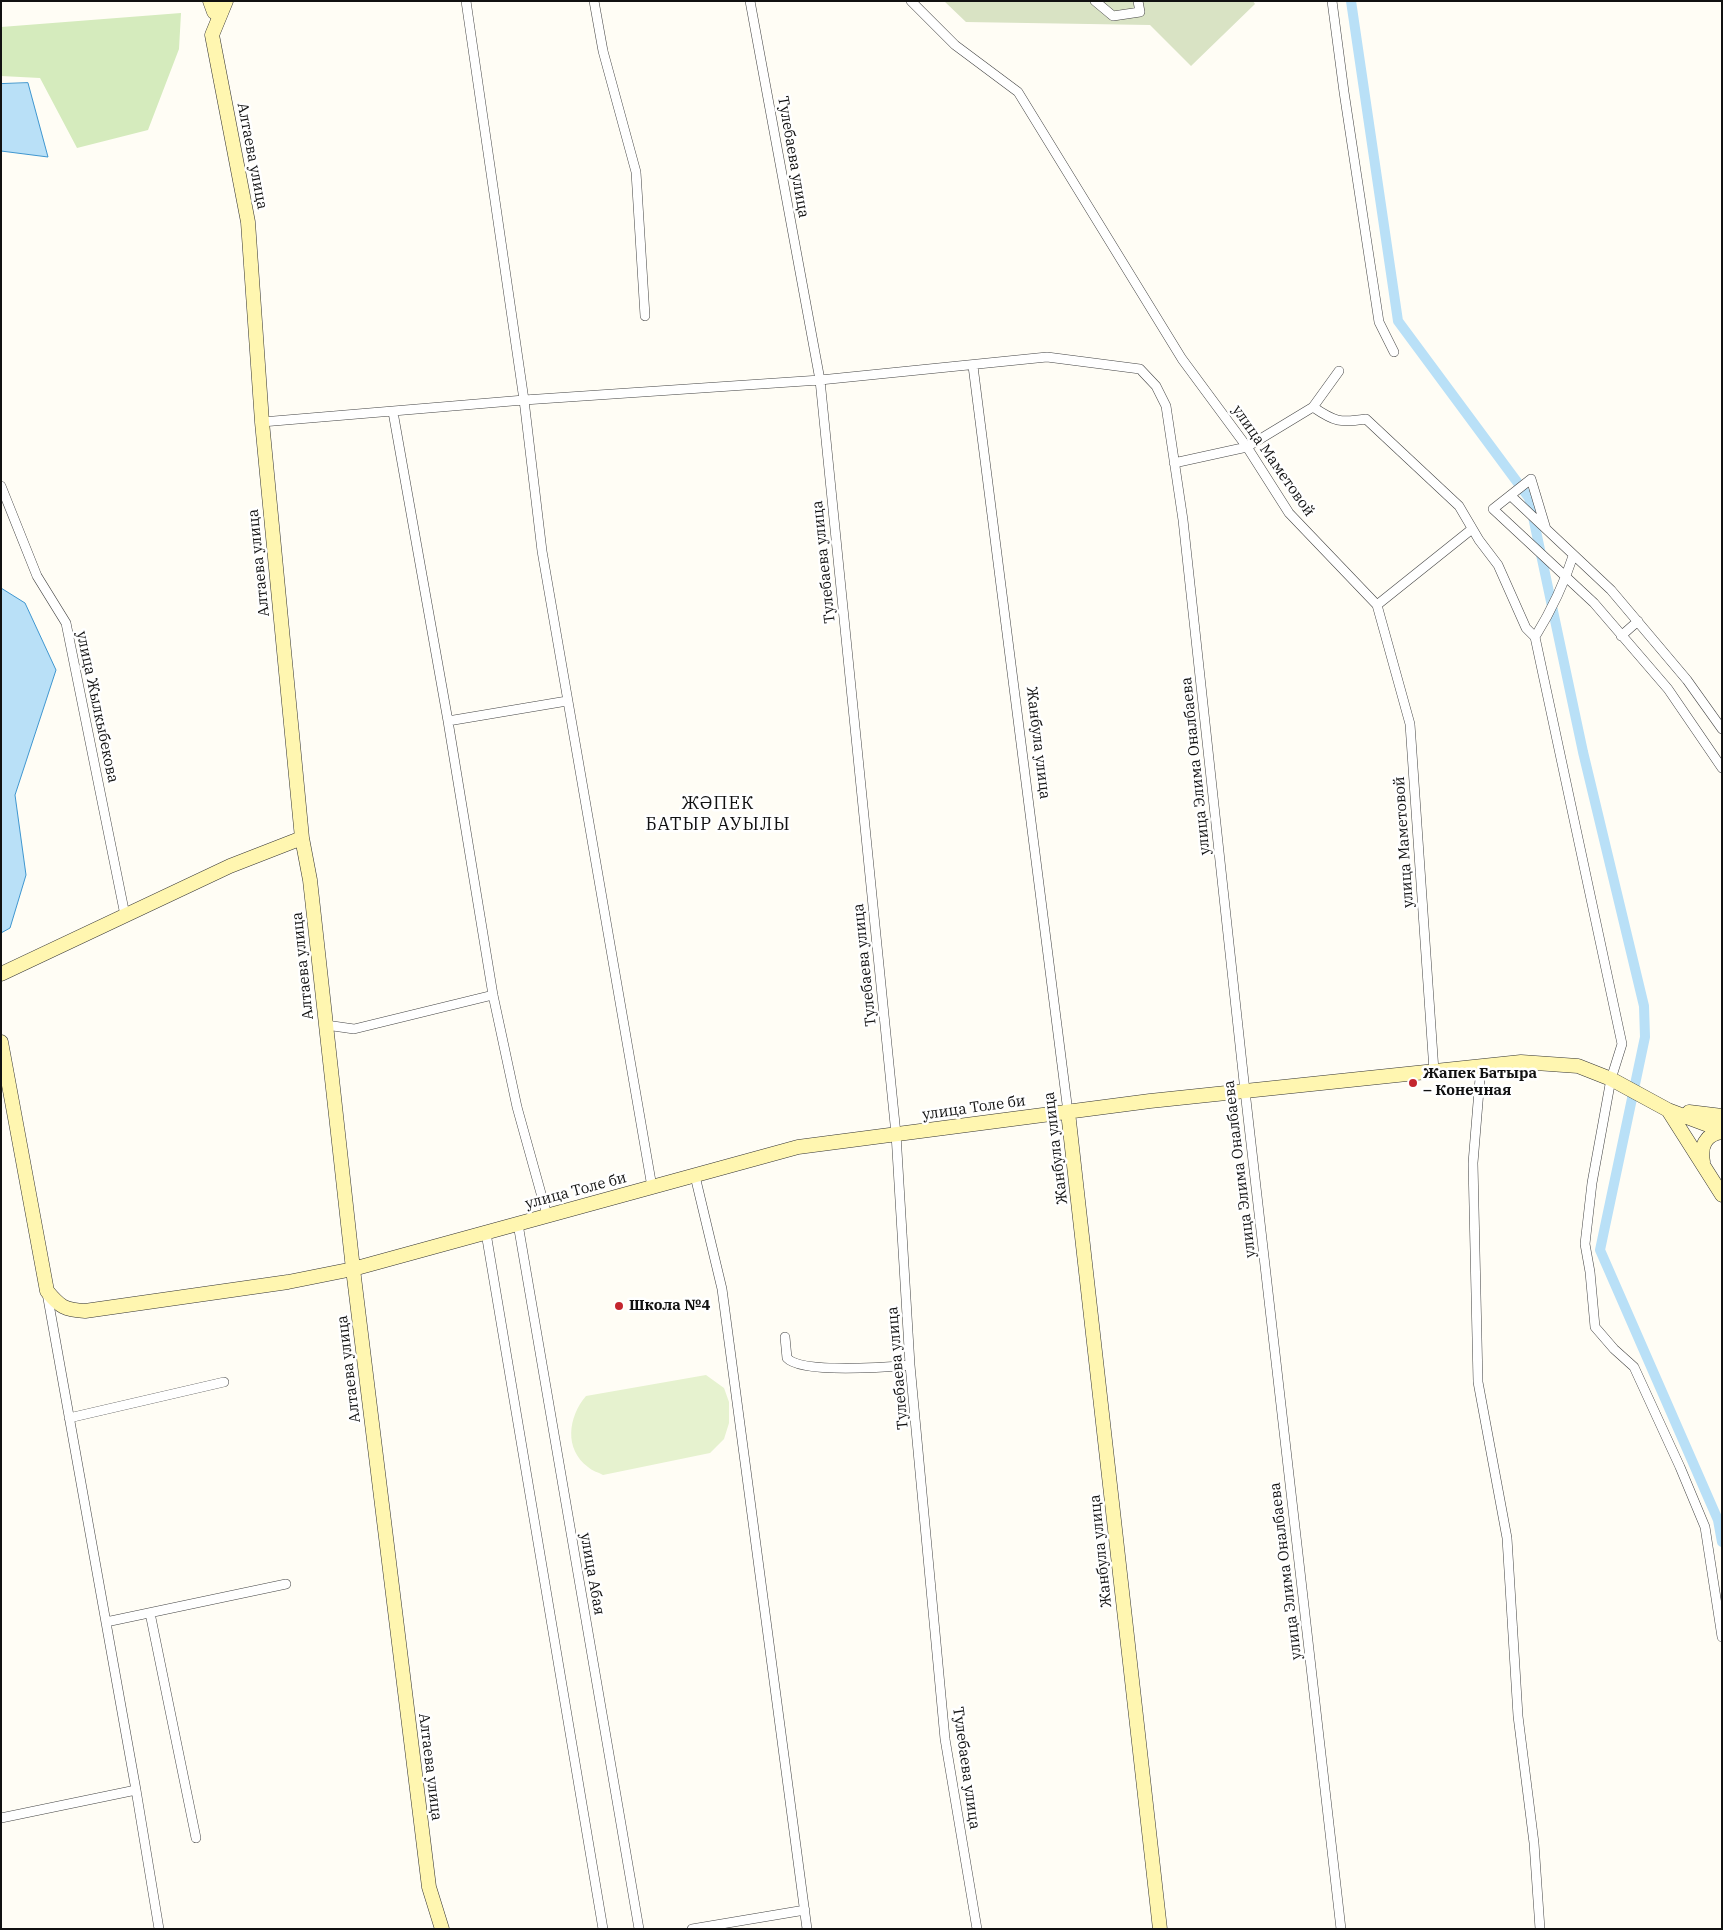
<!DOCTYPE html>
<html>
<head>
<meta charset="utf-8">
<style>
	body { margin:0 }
	#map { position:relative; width:1723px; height:1930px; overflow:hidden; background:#fffdf5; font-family:"IBM Plex Serif",serif }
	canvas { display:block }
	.frame { position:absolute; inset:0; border:2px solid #111; pointer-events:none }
</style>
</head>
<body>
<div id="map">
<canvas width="1723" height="1930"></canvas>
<div class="frame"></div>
</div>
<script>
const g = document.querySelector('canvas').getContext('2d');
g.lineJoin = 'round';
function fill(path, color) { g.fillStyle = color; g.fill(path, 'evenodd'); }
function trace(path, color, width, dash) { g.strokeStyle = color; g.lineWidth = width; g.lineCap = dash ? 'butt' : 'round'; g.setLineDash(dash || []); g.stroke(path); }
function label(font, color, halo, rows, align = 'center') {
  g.font = font + ' "IBM Plex Serif",serif'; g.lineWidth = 5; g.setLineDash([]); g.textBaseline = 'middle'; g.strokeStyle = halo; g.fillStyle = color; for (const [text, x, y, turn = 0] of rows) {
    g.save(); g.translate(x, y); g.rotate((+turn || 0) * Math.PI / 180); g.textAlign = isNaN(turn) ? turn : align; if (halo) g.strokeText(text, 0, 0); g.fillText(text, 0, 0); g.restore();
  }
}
const green = new Path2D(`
	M181,13L179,49L148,130L77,148L40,78L1,76V27Z`);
const cemetery = new Path2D(`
	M944,1H1253L1255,4L1191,66L1150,25L966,22Z`);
const pitch = new Path2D(`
	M706,1375L724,1388L729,1402V1423L724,1439L710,1453L603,1475C598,1472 592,1471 588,1467C564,1449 568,1417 586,1396Z`);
const water = new Path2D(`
	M28,83L48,157L1,151V84Z
	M1,588L25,603L56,670L15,795L26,875L10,928L1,933Z`);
const canal = new Path2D(`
	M1351,1L1398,321L1529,498L1583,752L1644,1006L1645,1037L1600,1250L1718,1520L1722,1542`);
const street = new Path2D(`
	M466,1L524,400L542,551L652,1187
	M594,1L603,51L636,172L645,316
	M750,1L820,380L896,1134L910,1365L945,1739L977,1929
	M911,1L955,45L1018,92L1182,359L1247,447L1289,513L1377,605L1410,724L1434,1071
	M1095,1L1113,16L1140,12L1138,1
	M1332,1L1344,92L1379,322L1394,352
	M973,366L1068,1112
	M1313,407C1335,422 1340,423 1366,419L1459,506L1479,540L1498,565L1526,628L1535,637
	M393,412L448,721L493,995L517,1107L547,1215
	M262,422L524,400L820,380L1047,357L1140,369L1156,386L1166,406L1183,520L1245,1091L1341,1929
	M1174,463L1247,447L1313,407L1339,371
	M1,486L37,576L66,623L125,915
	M1511,496L1611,590L1687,680L1722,729
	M1546,529L1531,479L1493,509L1594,603L1668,689L1722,768
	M1573,556C1564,584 1551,611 1535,637L1622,1044L1611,1079L1592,1183L1585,1244L1590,1272L1595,1327L1614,1349L1634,1367L1680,1467L1705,1527L1722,1637
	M1377,605L1472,529
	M1621,636L1638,621
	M448,721L567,701
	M326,1025L354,1029L493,995
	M1481,1066L1473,1163L1478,1382L1507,1538L1518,1716L1534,1843L1540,1929
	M695,1176L722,1289L807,1929
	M518,1224L639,1929
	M486,1233L603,1929
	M785,1337L787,1358C801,1374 888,1367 910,1365
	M69,1418L224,1382
	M150,1613L196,1838
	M106,1622L286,1584
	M136,1790L159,1929
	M1,1818L136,1790L47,1293
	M692,1929L805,1910`);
const secondary = new Path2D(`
	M210,1L214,12L220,15
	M226,1L212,35L248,222L262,422L302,838L310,880L353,1269L429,1887L442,1929
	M1,974L230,866L302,838
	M1,1042L47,1291C60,1307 65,1310 85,1311L288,1282L353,1269L798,1147L1150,1101L1521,1062L1578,1066L1611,1079L1668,1110L1708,1125L1722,1128
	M1668,1110L1722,1195
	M1068,1112L1160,1929
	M1689,1112L1722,1116
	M1703,1162C1700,1147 1705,1134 1722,1132`);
const markers = [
	[1413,1083,5,"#c4262e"],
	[619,1306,5,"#c4262e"]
];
const streetNames = [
	["Алтаева улица",252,156,79],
	["Тулебаева улица",793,157,80],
	["улица Маметовой",1273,461,55],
	["Тулебаева улица",824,562,-96],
	["Алтаева улица",259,563,-96],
	["улица Жылкыбекова",97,707,78],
	["Жанбула улица",1038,743,83],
	["улица Элима Оналбаева",1196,766,-96],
	["улица Маметовой",1404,842,-94],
	["Тулебаева улица",865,965,-96],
	["Алтаева улица",303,966,-96],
	["улица Толе би",974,1108,-8],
	["Жанбула улица",1056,1148,-97],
	["улица Элима Оналбаева",1240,1169,-97],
	["улица Толе би",576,1191,-15],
	["Тулебаева улица",898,1368,-95],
	["Алтаева улица",349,1369,-97],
	["Жанбула улица",1101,1551,-96],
	["улица Элима Оналбаева",1286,1571,-97],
	["улица Абая",592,1574,80],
	["Алтаева улица",430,1767,83],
	["Тулебаева улица",966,1768,82]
];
const poiNames = [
	["Жапек Батыра",1423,1074],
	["– Конечная",1423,1091],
	["Школа №4",629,1306]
];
const quarterNames = [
	["ЖӘПЕК",718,804],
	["БАТЫР АУЫЛЫ",718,825]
];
fill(green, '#d5ebbd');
fill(cemetery, '#d9e3c4');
fill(pitch, '#e6f2cf');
fill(water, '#b9e0f7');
trace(water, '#3f96cf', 1);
trace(canal, '#b9e0f7', 10);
trace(street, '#444', 10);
trace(secondary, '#333', 15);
trace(street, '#fff', 9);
trace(secondary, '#fff6b0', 14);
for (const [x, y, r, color] of markers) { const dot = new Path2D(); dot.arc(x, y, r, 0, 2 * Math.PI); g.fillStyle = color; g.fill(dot); trace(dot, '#fff', 2); }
label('15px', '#111', '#fff', streetNames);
label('bold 15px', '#111', '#fff', poiNames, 'left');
g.letterSpacing = '1px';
label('18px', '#111', '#fff', quarterNames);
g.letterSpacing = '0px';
</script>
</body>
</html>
